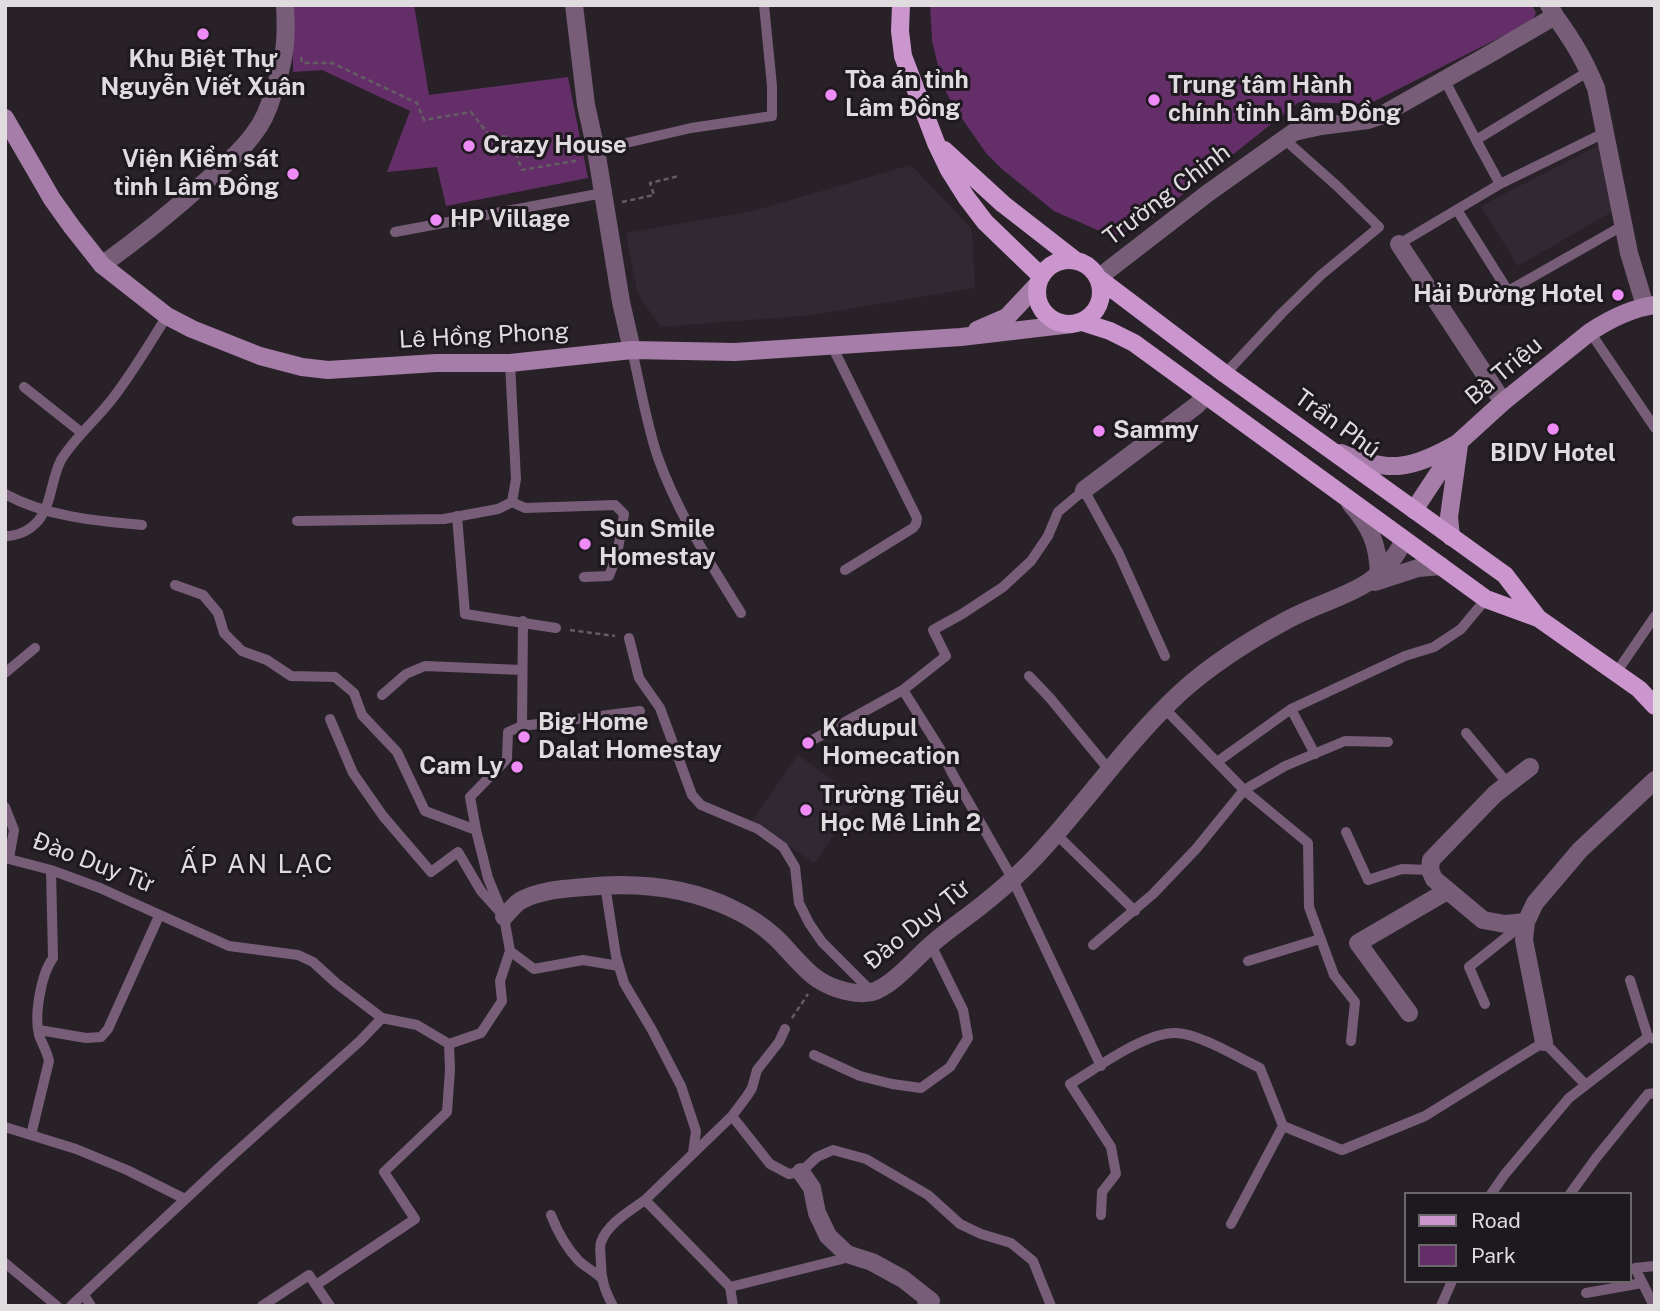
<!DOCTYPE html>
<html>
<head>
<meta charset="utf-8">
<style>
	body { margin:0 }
	#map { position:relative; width:1660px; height:1311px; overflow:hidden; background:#282228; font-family:"Public Sans",sans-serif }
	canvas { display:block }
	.frame { position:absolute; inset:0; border:7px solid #dfdbdf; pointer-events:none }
	.legend { position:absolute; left:1404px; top:1192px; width:228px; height:91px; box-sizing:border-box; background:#1e191e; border:2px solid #6b676b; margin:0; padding:9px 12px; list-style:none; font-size:21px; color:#dfdbdf }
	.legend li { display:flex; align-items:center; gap:14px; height:35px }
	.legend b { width:35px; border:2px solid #6b676b }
</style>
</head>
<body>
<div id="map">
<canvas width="1660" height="1311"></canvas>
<div class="frame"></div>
<ul class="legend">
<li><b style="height:9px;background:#cb96ce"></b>Road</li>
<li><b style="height:19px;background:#642f68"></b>Park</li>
</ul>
</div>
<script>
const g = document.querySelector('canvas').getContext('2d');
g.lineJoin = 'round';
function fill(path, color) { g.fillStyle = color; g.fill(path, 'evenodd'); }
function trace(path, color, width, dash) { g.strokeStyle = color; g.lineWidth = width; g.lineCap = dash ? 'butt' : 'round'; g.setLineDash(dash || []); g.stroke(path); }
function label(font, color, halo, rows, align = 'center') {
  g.font = font + ' "Public Sans",sans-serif'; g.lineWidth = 6; g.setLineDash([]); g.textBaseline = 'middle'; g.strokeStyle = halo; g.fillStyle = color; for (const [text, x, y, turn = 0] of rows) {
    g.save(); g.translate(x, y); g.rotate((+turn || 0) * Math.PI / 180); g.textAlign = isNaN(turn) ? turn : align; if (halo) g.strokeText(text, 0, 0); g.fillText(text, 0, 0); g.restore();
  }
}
const built = new Path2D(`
	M1599,145L1615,210L1518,266L1481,206Z
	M911,165L972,229L975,288L813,315L660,327L637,292L626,233L749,212Z
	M798,755L859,799L814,863L752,821Z`);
const green = new Path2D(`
	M292,5H414L429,95L568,77L588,178L446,206L437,167L387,172L410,111L322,70L293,72Z
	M930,5H1532L1536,13L1532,21L1373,102L1363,104L1299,102L1159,213L1138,227L1122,234L1111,236L1054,211L1002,169L986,153L954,107L943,86L932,41Z`);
const path = new Path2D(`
	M301,57L302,63H332L417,103L424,120L471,112L489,135L510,137L522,170L580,160
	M622,202L654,195L650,183L679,176
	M570,630L615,636
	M792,1018L808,994`);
const lane = new Path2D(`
	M1444,79L1476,140L1589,71
	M1476,140L1500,184
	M596,150L691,128L772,116V86L764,5
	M1457,210L1508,291L1624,225
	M395,232L603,193
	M1399,244L1500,184L1604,133
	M1590,332L1655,428
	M832,346L917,518L916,524L913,528L845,570
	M632,350C640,385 646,421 657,455C677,512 710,563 741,613
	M510,363L516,479L512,502
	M1225,374L1282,313L1321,275L1379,227L1337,186L1283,138
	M24,387L82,433
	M5,494C47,517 96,521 142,525
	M457,516L465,614L556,628
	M297,521L444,519L498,509L512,502L525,508L615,505L624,514L617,555L609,576L584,577
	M5,536C19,536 29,531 38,521C52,504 51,479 61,460C75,437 97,419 113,398C133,372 150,343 167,316
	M629,638L639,678L660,708L692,795L701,805L758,829L783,847L795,867L799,903L809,923L822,942L872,992
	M5,673L35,648
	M1616,673L1655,616
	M1029,676L1050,698L1110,771
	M903,690L942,752L952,773L1012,878L1101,1066
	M382,695L406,674L425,666L522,670
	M1165,709L1244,790L1308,843L1309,907L1334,975L1355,1002L1351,1041
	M1291,709L1315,754
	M330,719L353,773L383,816L431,872L458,852L481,891L499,911
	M522,726L523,621
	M1466,733L1508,784
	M809,742L903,690L946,656L933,630L962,614L1003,587L1031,561L1048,536L1058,512L1084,490L1119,554L1165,656
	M1217,762L1291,709L1405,656L1434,647L1461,629L1486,599
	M5,807L14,830L9,858
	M476,830L470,797L507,759L508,732L522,726L640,711
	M1346,832L1368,880L1402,869L1430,870
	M1056,834L1135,911
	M5,858L51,870L100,888L229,946L298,955L313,962L336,983L382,1018L417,1025L449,1044L481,1033L502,1001L500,981L510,951L504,917L488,878L476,830L425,811L397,752L362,715L354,693L335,677L291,676L267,660L242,651L224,633L218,613L203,595L175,585
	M605,885L616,956L624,983L652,1030L681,1086L696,1131L693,1153
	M1093,945L1153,894L1196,849L1244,790L1285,766L1345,741L1388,742
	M510,951L534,969L583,960L619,966
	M1248,961L1320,939
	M1630,980L1648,1037
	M1485,1004L1469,967L1523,924
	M39,1030L86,1038L101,1037L108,1029L159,916
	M814,1055L860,1076L892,1084L921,1088L950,1067L968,1038L963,1010L931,945
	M732,1116L770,1164L789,1174L801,1172L817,1157L833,1150L866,1159L928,1195L960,1224L981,1234L1011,1243L1033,1261L1051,1306
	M5,1127L76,1149L127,1170L185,1199
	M31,1135L49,1061C47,1051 42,1044 39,1035C34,1015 41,974 53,958L51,870
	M1491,1194L1505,1174L1569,1098L1648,1037L1655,1039
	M1570,1194L1596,1158L1648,1094L1655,1093
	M551,1215C558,1233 565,1246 578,1260C585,1267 594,1271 601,1278
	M1101,1215L1102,1192L1116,1174L1111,1147L1070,1084C1097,1068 1145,1032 1176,1033C1200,1034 1237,1057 1260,1068L1283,1126L1342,1150L1425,1116L1544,1042L1586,1085
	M1231,1224L1283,1126
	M5,1263L57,1306
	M316,1285L415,1219L384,1172L447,1112L450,1070L449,1044
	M730,1287L850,1257
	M1586,1293L1642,1283
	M84,1295L91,1306
	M71,1306L223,1164L360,1041L382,1018
	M262,1306L309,1275L330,1306
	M613,1306C605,1291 601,1280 601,1264C601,1257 599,1248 601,1242C608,1223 630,1211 645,1200
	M733,1306L730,1287L645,1200L732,1116L747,1096L752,1088L757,1070L779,1042L785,1029
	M1441,1306L1452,1281
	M1654,1306L1635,1268L1655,1266`);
const street = new Path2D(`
	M574,5L586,105L596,150L621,302L632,350
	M1555,16C1573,41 1584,59 1596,88L1629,253L1645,306
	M1399,244L1503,402
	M102,265C138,239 173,211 206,181C223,166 242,151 255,132C264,121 269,107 273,94C285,60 287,41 285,5
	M1098,278L1208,193L1294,132L1321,126L1368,120L1380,116L1488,55L1555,16L1549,5
	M1084,490L1197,405L1206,395
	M1350,503C1370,526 1378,543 1379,575
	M1375,582L1418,568L1441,566
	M504,917C509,912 514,905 520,901C540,890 563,889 585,887C635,882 688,887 733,909C748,916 763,926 775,937C788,949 805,972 819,980C833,989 856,996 872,992C893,986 917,956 933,943C949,929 966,918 982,905C1002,889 1023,871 1040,852C1088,800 1129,740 1181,692C1213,663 1250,640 1287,620C1335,594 1378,594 1404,540
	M1526,922L1505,924L1483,920L1434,879L1430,870L1431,860L1495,794L1530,767
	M1409,1013L1358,943L1447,891
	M1544,1042L1524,940L1526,922L1535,903L1580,850L1655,780
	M801,1172L812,1188L817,1213L828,1236L847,1254L872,1262L903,1279L931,1301L926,1306`);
const secondary = new Path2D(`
	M5,118L52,199L72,227L102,265L167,316L192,329L260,356L302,367L328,370L436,363H510L632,350L735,352L961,337L1072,324
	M977,330L1007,317L1037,285
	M1341,453C1389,474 1412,469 1456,444
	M1414,510L1459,442L1503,402L1590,332C1610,319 1631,308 1655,305
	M1451,537L1449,517L1459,445`);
const primary = new Path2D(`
	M901,5L900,31L903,56L936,143L949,170L966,197L985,222L1041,276
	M944,150L1003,204L1075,260
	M1037 292a32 32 0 1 1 64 0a32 32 0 1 1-64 0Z
	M1098,278L1225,374L1505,575L1538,618
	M1082,322L1110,331L1134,343L1486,599L1538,618L1639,689L1655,706`);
const markers = [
	[203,34,7,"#ef8bf7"],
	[831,95,7,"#ef8bf7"],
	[1154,100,7,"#ef8bf7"],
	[469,146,7,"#ef8bf7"],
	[293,174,7,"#ef8bf7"],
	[436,220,7,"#ef8bf7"],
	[1618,295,7,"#ef8bf7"],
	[1553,429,7,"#ef8bf7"],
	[1099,431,7,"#ef8bf7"],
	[585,544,7,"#ef8bf7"],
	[524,737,7,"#ef8bf7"],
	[808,743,7,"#ef8bf7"],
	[517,767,7,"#ef8bf7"],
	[806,810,7,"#ef8bf7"]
];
const poiNames = [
	["Khu Biệt Thự",203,60,"center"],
	["Nguyễn Viết Xuân",203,88,"center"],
	["Tòa án tỉnh",845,81],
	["Lâm Đồng",845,109],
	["Trung tâm Hành",1168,86],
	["chính tỉnh Lâm Đồng",1168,114],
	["Crazy House",483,146],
	["Viện Kiểm sát",279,160,"right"],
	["tỉnh Lâm Đồng",279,188,"right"],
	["HP Village",450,220],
	["Hải Đường Hotel",1604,295,"right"],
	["Sammy",1113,431],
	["BIDV Hotel",1553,454,"center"],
	["Sun Smile",599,530],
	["Homestay",599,558],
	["Big Home",538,723],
	["Dalat Homestay",538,751],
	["Kadupul",822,729],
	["Homecation",822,757],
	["Cam Ly",503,767,"right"],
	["Trường Tiểu",820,796],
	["Học Mê Linh 2",820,824]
];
const streetNames = [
	["Trường Chinh",1167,195,-37],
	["Lê Hồng Phong",484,336,-3],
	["Bà Triệu",1504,371,-40],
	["Trần Phú",1337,424,36],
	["Đào Duy Từ",93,863,21],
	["Đào Duy Từ",917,925,-39]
];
const neighbourhoodNames = [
	["ẤP AN LẠC",257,865]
];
fill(built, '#322833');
fill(green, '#642f68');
trace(path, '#645e64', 2.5, [5, 3.5]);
trace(lane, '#775d78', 10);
trace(street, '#775d78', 18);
trace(secondary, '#a67da8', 18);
trace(primary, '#cb96ce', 18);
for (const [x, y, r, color] of markers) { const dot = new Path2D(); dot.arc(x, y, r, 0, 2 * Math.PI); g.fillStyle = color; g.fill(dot); trace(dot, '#1e191e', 2.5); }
label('bold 24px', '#dfdbdf', '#1e191e', poiNames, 'left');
label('24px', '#dfdbdf', '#1e191e', streetNames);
g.letterSpacing = '2px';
label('26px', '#dfdbdf', '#1e191e', neighbourhoodNames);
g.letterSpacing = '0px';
</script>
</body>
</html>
